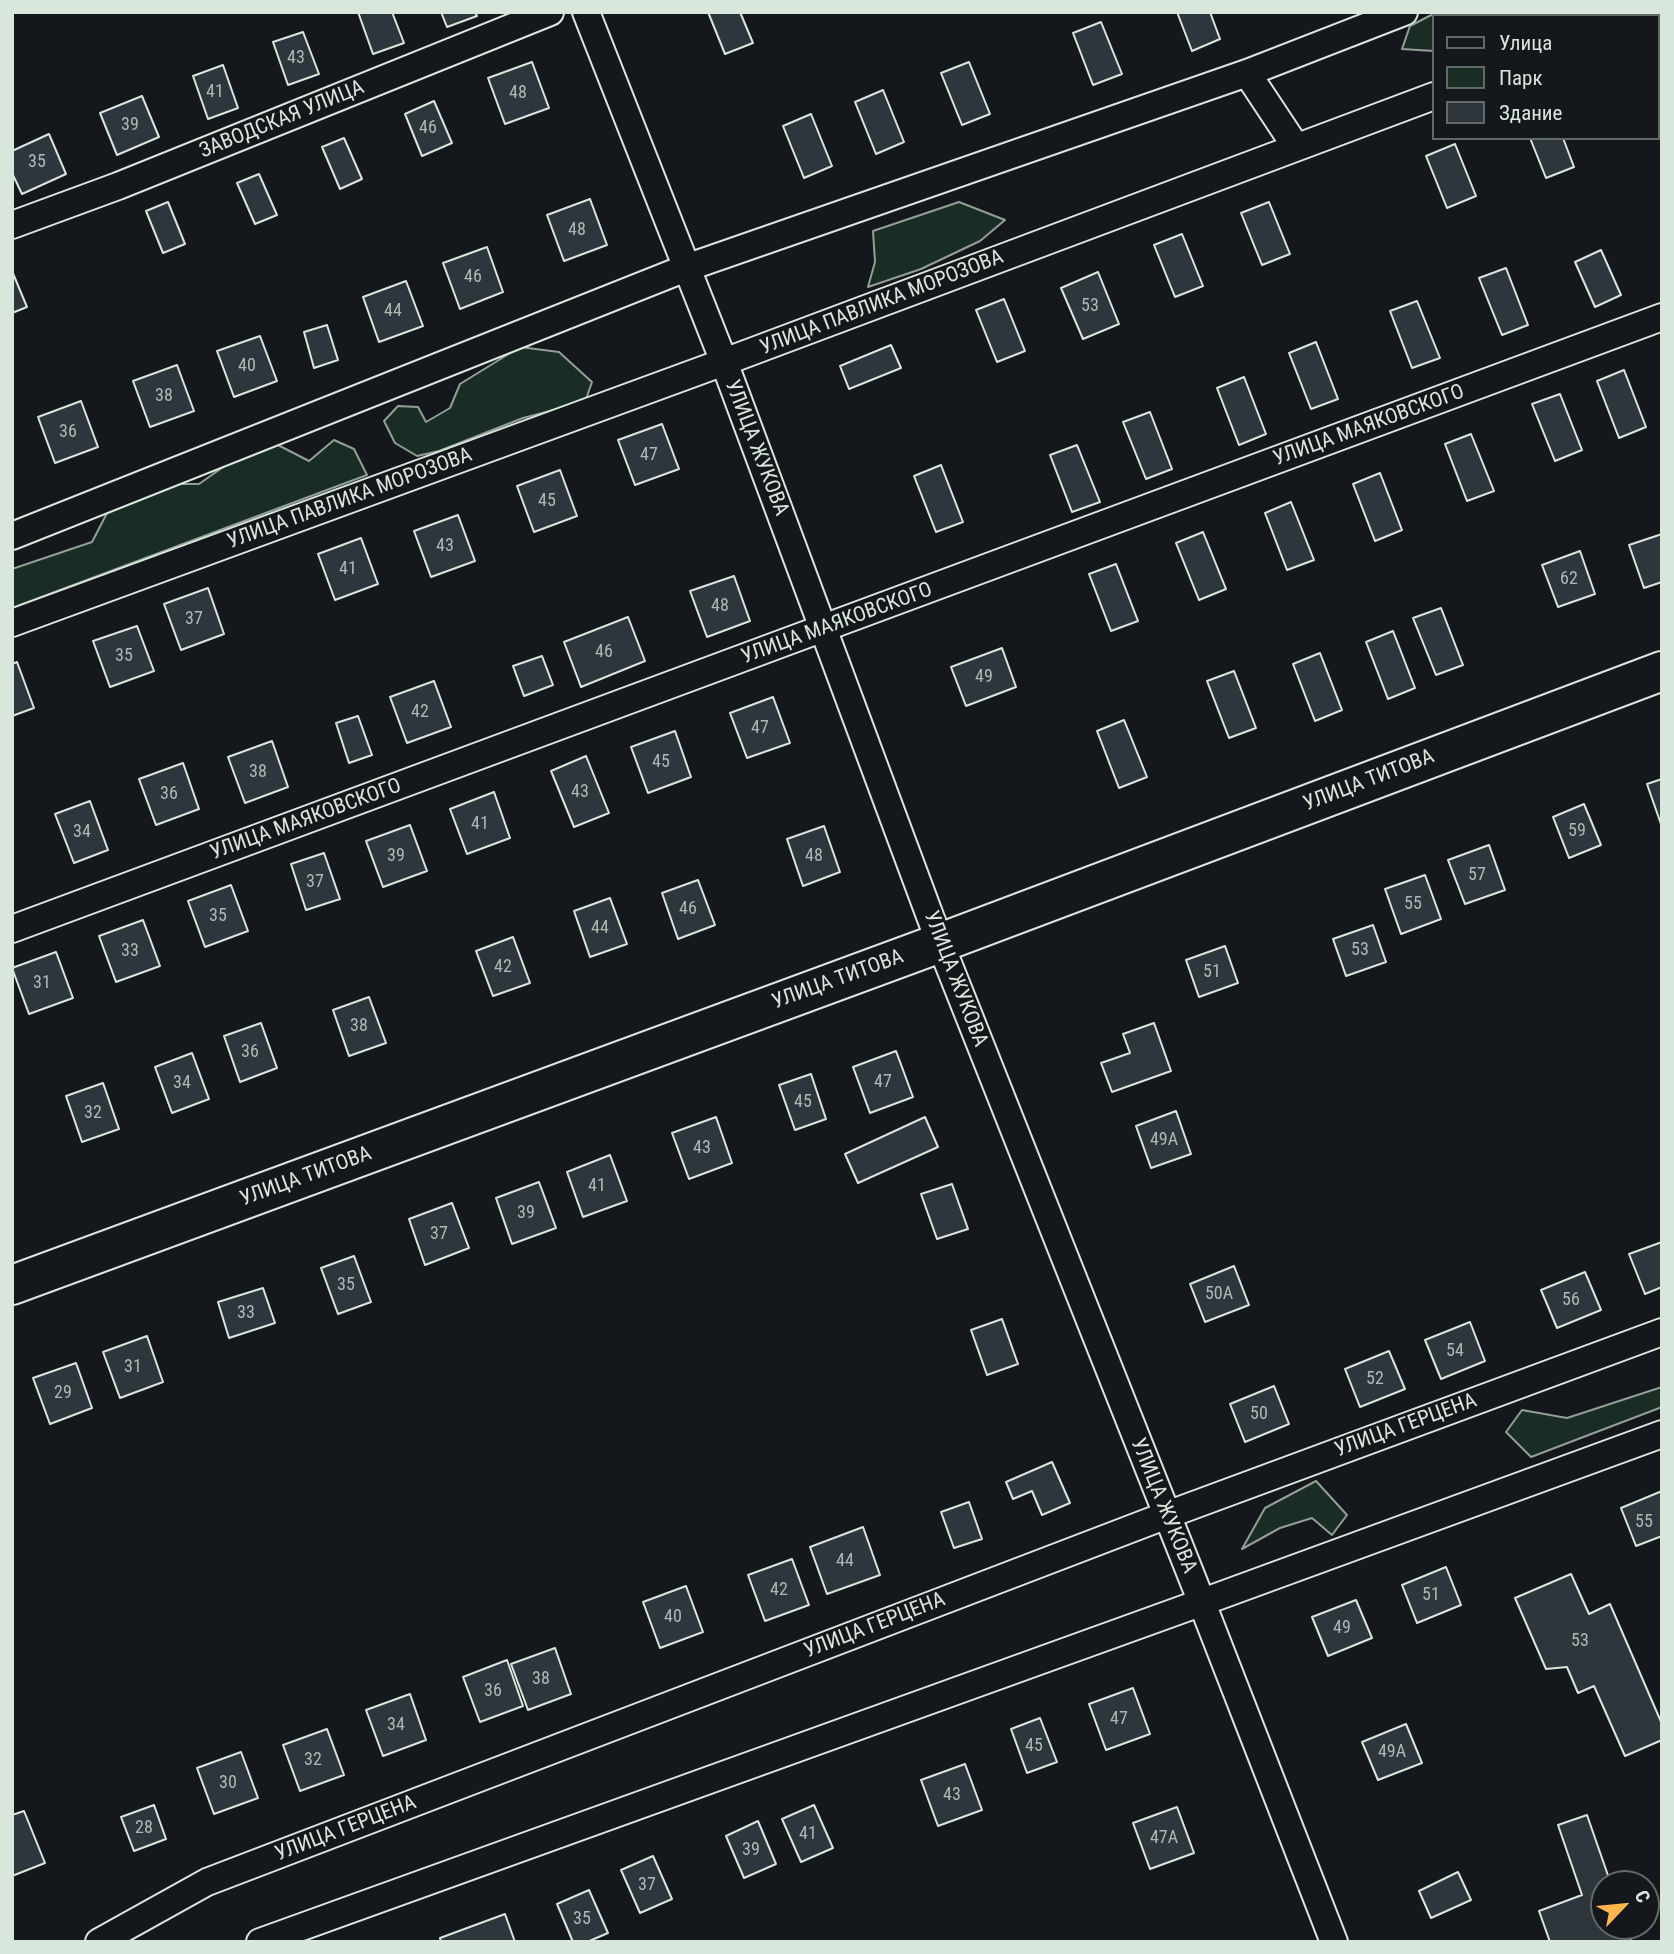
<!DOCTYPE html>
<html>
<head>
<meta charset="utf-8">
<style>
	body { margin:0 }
	#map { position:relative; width:1674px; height:1954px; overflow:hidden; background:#14181c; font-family:"Roboto Condensed",sans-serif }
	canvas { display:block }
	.frame { position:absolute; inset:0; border:14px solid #d8e6dc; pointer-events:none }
	.legend { position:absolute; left:1432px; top:14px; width:228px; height:126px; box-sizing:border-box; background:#14181c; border:2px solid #626a69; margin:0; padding:9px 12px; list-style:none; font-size:21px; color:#d8e6dc }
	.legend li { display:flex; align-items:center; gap:14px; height:35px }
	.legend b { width:35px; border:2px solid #626a69 }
	.north { position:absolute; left:1590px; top:1870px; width:70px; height:70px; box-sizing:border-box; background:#14181c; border:2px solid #626a69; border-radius:50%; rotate:64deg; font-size:19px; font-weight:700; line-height:28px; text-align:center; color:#d8e6dc }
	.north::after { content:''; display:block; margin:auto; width:24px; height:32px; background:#ffb74d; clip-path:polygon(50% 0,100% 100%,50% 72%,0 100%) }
</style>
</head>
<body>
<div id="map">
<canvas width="1674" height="1954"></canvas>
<div class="frame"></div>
<ul class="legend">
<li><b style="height:9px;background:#14181c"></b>Улица</li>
<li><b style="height:19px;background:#1a2d24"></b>Парк</li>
<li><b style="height:19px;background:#2c363c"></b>Здание</li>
</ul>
<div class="north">С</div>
</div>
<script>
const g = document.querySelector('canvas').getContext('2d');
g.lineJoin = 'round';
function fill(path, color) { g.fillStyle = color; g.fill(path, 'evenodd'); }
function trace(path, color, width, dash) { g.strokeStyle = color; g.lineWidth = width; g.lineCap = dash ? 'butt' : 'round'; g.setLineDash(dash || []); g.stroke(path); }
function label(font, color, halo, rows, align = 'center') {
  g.font = font + ' "Roboto Condensed",sans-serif'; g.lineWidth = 5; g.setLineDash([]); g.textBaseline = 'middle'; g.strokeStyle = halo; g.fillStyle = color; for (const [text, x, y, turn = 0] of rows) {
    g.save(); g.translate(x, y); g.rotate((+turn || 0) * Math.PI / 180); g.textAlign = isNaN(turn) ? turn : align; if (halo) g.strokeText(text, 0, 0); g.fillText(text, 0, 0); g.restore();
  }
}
const green = new Path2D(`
	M1437,12H1635L1625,16H1434V51L1402,49L1410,26Z
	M959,202L1005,220L980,241L921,269L868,287L875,262L873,231Z
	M520,347L559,352L592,382L585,402L523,418L439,451L417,456L395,443L384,421L398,406L418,407L426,422L450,408L460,384Z
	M334,440L354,449L367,475L12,608V569L92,542L107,513L166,484H199L233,460L276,444L309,461Z
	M1662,1387V1407L1531,1457L1506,1432L1522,1410L1567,1418Z
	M1316,1481L1347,1515L1332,1535L1312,1518L1280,1528L1242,1549L1265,1508Z`);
const building = new Path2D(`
	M358,12H392L404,43L373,54Z
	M441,12H475L477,16L447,27Z
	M708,12H740L753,43L725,54Z
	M1177,12H1210L1220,39L1192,51Z
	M1101,22L1122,74L1093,85L1073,33Z
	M303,32L319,74L288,85L273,42Z
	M532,62L549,108L505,124L488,78Z
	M969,62L990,114L962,125L941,73Z
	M223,65L238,108L208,119L193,76Z
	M883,90L904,142L876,154L855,102Z
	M142,96L159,137L117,155L100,113Z
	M434,101L452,143L422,156L405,114Z
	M811,114L832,166L804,178L783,126Z
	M49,134L66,174L22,194L12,173V151Z
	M344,138L362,179L340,189L322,147Z
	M1530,138H1563L1574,167L1546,178Z
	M1455,144L1476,196L1447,208L1426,156Z
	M259,174L277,215L255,224L237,183Z
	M590,199L607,245L564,261L547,215Z
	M168,202L185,244L163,253L146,211Z
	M1269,202L1290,254L1262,265L1241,213Z
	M1182,234L1203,286L1175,297L1154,245Z
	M487,247L503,292L460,309L443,263Z
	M1601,250L1621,295L1595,307L1575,262Z
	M1506,268L1528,325L1502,335L1479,278Z
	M12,271L27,307L12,313Z
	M1098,272L1119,324L1083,339L1061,288Z
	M406,281L423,326L379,342L363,297Z
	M1004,299L1025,351L997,362L976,310Z
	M1417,301L1440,358L1412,368L1390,311Z
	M327,325L338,360L314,368L304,332Z
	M260,336L277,381L234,397L217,351Z
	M1316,342L1338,399L1311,409L1289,353Z
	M891,345L901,368L849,389L840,366Z
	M177,365L194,411L150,427L133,381Z
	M1624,370L1646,427L1619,438L1597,381Z
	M1244,377L1266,434L1239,445L1217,388Z
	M1560,394L1582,450L1555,461L1532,404Z
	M81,401L98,447L55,463L38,417Z
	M1150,412L1172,469L1146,479L1123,422Z
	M662,424L679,469L635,485L618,440Z
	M1471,434L1494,491L1467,501L1445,444Z
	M1077,445L1100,502L1072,512L1050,455Z
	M941,465L963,522L936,532L914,476Z
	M560,470L577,516L534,532L517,486Z
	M1380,473L1402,530L1375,541L1353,484Z
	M1291,502L1314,560L1287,570L1265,513Z
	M458,515L475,561L431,577L414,531Z
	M1203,532L1226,589L1199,600L1176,543Z
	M1662,534V582L1644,588L1629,545Z
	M361,538L378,584L335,600L318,554Z
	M1580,551L1595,594L1558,607L1542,565Z
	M1116,564L1138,621L1111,631L1089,574Z
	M734,576L750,621L707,637L690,591Z
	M208,588L224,634L181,650L164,604Z
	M1441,608L1463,665L1436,675L1413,618Z
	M628,617L645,661L581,687L564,642Z
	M137,626L154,671L110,687L93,641Z
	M1393,631L1415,688L1388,699L1366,642Z
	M1002,648L1016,687L966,706L951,667Z
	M1320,653L1342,710L1315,721L1293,664Z
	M542,656L553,685L524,696L513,666Z
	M17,662L34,708L12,716V664Z
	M1234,671L1256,728L1229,738L1207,681Z
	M434,681L451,727L407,743L390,697Z
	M773,697L790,743L747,758L730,713Z
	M358,716L372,755L349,763L336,723Z
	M1124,720L1147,777L1119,788L1097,731Z
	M675,731L691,777L648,793L631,747Z
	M272,741L288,787L245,803L228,757Z
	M586,756L609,813L574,827L551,771Z
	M183,763L199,809L156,825L139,779Z
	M1662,779V827L1647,784Z
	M494,792L510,838L467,854L450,809Z
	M90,801L108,850L74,863L55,814Z
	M1584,804L1601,845L1569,858L1553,817Z
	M410,825L427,871L383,887L366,841Z
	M824,826L840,872L803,886L787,839Z
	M1489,845L1505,890L1465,904L1448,860Z
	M324,853L340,899L306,910L291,864Z
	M1425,875L1441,919L1401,934L1385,889Z
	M698,880L715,925L678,939L662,893Z
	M231,885L248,931L205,947L188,901Z
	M610,898L627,944L590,957L574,911Z
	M143,920L160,966L116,982L99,936Z
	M1373,925L1386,962L1346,976L1333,939Z
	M513,937L530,983L493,996L476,951Z
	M1225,946L1238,983L1199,997L1186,960Z
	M56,952L73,998L29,1014L12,968Z
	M369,997L386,1043L349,1056L333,1010Z
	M261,1023L277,1068L240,1082L224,1036Z
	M1154,1023L1171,1071L1112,1092L1101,1063L1130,1053L1123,1034Z
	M896,1051L913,1097L870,1113L853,1067Z
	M192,1053L209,1099L172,1113L155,1067Z
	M811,1074L826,1119L795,1130L779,1085Z
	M103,1083L119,1129L82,1142L66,1096Z
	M1176,1111L1191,1154L1151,1168L1136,1126Z
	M716,1117L732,1163L689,1179L672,1133Z
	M925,1117L938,1147L858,1183L845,1154Z
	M610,1155L627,1201L583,1217L567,1172Z
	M539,1182L556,1228L512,1244L496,1198Z
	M952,1184L968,1229L937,1239L921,1194Z
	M452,1203L469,1248L425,1265L409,1219Z
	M1662,1242V1287L1645,1294L1629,1254Z
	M354,1256L371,1302L338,1314L321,1268Z
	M1234,1266L1249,1305L1205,1322L1190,1284Z
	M1585,1272L1601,1310L1557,1328L1541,1290Z
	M263,1288L275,1323L229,1338L218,1302Z
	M1002,1319L1018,1364L987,1375L971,1330Z
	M1470,1322L1485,1361L1441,1379L1425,1340Z
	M147,1336L163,1382L120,1398L103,1352Z
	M1389,1351L1405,1389L1360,1407L1345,1369Z
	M76,1363L92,1408L50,1424L33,1378Z
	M1274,1386L1289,1424L1245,1442L1230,1404Z
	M1052,1462L1070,1503L1042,1515L1032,1491L1013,1499L1006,1482Z
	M1662,1491V1536L1636,1546L1621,1508Z
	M969,1502L982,1539L954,1548L941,1512Z
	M863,1527L880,1575L827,1594L810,1547Z
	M792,1559L809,1605L765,1621L748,1575Z
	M1446,1567L1461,1605L1417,1623L1402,1585Z
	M1571,1574L1589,1614L1610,1604L1662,1724V1740L1625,1756L1594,1686L1578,1693L1567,1667L1546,1669L1515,1598Z
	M686,1586L703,1632L660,1648L643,1602Z
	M1356,1600L1372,1638L1328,1656L1312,1617Z
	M555,1648L571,1694L528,1710L511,1664Z
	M507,1660L523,1706L480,1722L463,1677Z
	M1133,1688L1150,1734L1106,1750L1089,1704Z
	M410,1694L426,1740L383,1756L366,1710Z
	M1040,1718L1057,1762L1027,1773L1011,1729Z
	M1406,1724L1422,1763L1378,1780L1362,1742Z
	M327,1729L344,1775L300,1791L283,1745Z
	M241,1752L258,1798L214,1814L197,1768Z
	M965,1764L982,1810L938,1826L921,1780Z
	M154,1805L166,1839L134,1851L121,1817Z
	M814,1805L833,1848L801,1862L782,1819Z
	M1177,1807L1194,1853L1150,1869L1133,1823Z
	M24,1811L45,1863L12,1876V1815Z
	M1587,1815L1611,1884H1604V1926H1626L1631,1940L1628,1942H1550L1539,1911L1582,1895L1558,1825Z
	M758,1821L776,1864L744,1878L726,1836Z
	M653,1856L672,1899L640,1913L621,1870Z
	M1458,1872L1471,1900L1431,1918L1419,1891Z
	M589,1890L608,1933L587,1942H573L557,1904Z
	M505,1914L515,1942H441L440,1938Z`);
const street = new Path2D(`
	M586,12L724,362L940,943L1193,1580L1334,1942
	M1649,16L1659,12
	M1247,73L1296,147
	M12,225L118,186L550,12
	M12,536L686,268L1247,73L1404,12
	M12,623L724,362L1434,96
	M12,929L1662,317
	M99,1942L207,1882L1167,1515L1662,1332
	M260,1942L1200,1603L1662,1434`);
const secondary = new Path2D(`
	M12,1285L940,943L1662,671`);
const numberNames = [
	["43",296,58],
	["41",215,92],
	["48",518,93],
	["39",130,125],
	["46",428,128],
	["35",37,162],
	["48",577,230],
	["46",473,277],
	["53",1090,306],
	["44",393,311],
	["40",247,366],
	["38",164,396],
	["36",68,432],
	["47",649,455],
	["45",547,501],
	["43",445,546],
	["41",348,569],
	["62",1569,579],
	["48",720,606],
	["37",194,619],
	["46",604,652],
	["35",124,656],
	["49",984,677],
	["42",420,712],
	["47",760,728],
	["45",661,762],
	["38",258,772],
	["43",580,792],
	["36",169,794],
	["41",480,824],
	["59",1577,831],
	["34",82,832],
	["39",396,856],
	["48",814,856],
	["57",1477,875],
	["37",315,882],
	["55",1413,904],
	["46",688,909],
	["35",218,916],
	["44",600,928],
	["53",1360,950],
	["33",130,951],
	["42",503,967],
	["51",1212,972],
	["31",42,983],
	["38",359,1026],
	["36",250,1052],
	["47",883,1082],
	["34",182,1083],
	["45",803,1102],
	["32",93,1113],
	["49А",1164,1140],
	["43",702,1148],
	["41",597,1186],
	["39",526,1213],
	["37",439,1234],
	["35",346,1285],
	["50А",1219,1294],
	["56",1571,1300],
	["33",246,1313],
	["54",1455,1351],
	["31",133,1367],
	["52",1375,1379],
	["29",63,1393],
	["50",1259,1414],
	["55",1644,1522],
	["44",845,1561],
	["42",779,1590],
	["51",1431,1595],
	["40",673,1617],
	["49",1342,1628],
	["53",1580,1641],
	["38",541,1679],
	["36",493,1691],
	["47",1119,1719],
	["34",396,1725],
	["45",1034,1746],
	["49А",1392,1752],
	["32",313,1760],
	["30",228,1783],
	["43",952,1795],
	["28",144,1828],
	["41",808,1834],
	["47А",1164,1838],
	["39",751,1850],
	["37",647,1885],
	["35",582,1919]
];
const streetNames = [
	["ЗАВОДСКАЯ УЛИЦА",282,120,-22],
	["УЛИЦА ПАВЛИКА МОРОЗОВА",882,303,-21],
	["УЛИЦА МАЯКОВСКОГО",1369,426,-20],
	["УЛИЦА ЖУКОВА",756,448,69],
	["УЛИЦА ПАВЛИКА МОРОЗОВА",350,499,-20],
	["УЛИЦА МАЯКОВСКОГО",837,624,-20],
	["УЛИЦА ТИТОВА",1369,781,-21],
	["УЛИЦА МАЯКОВСКОГО",306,820,-20],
	["УЛИЦА ЖУКОВА",955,979,69],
	["УЛИЦА ТИТОВА",838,980,-20],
	["УЛИЦА ТИТОВА",306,1177,-20],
	["УЛИЦА ГЕРЦЕНА",1406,1426,-20],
	["УЛИЦА ЖУКОВА",1163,1506,68],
	["УЛИЦА ГЕРЦЕНА",875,1626,-21],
	["УЛИЦА ГЕРЦЕНА",346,1829,-21]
];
fill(green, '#1a2d24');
trace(green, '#939e99', 2);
fill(building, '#2c363c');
trace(building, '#d8e6dc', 2);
trace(street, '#d8e6dc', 30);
trace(secondary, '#d8e6dc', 42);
trace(street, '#14181c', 26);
trace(secondary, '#14181c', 38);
label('18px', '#adbab4', null, numberNames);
label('21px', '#d8e6dc', '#14181c', streetNames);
</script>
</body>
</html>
